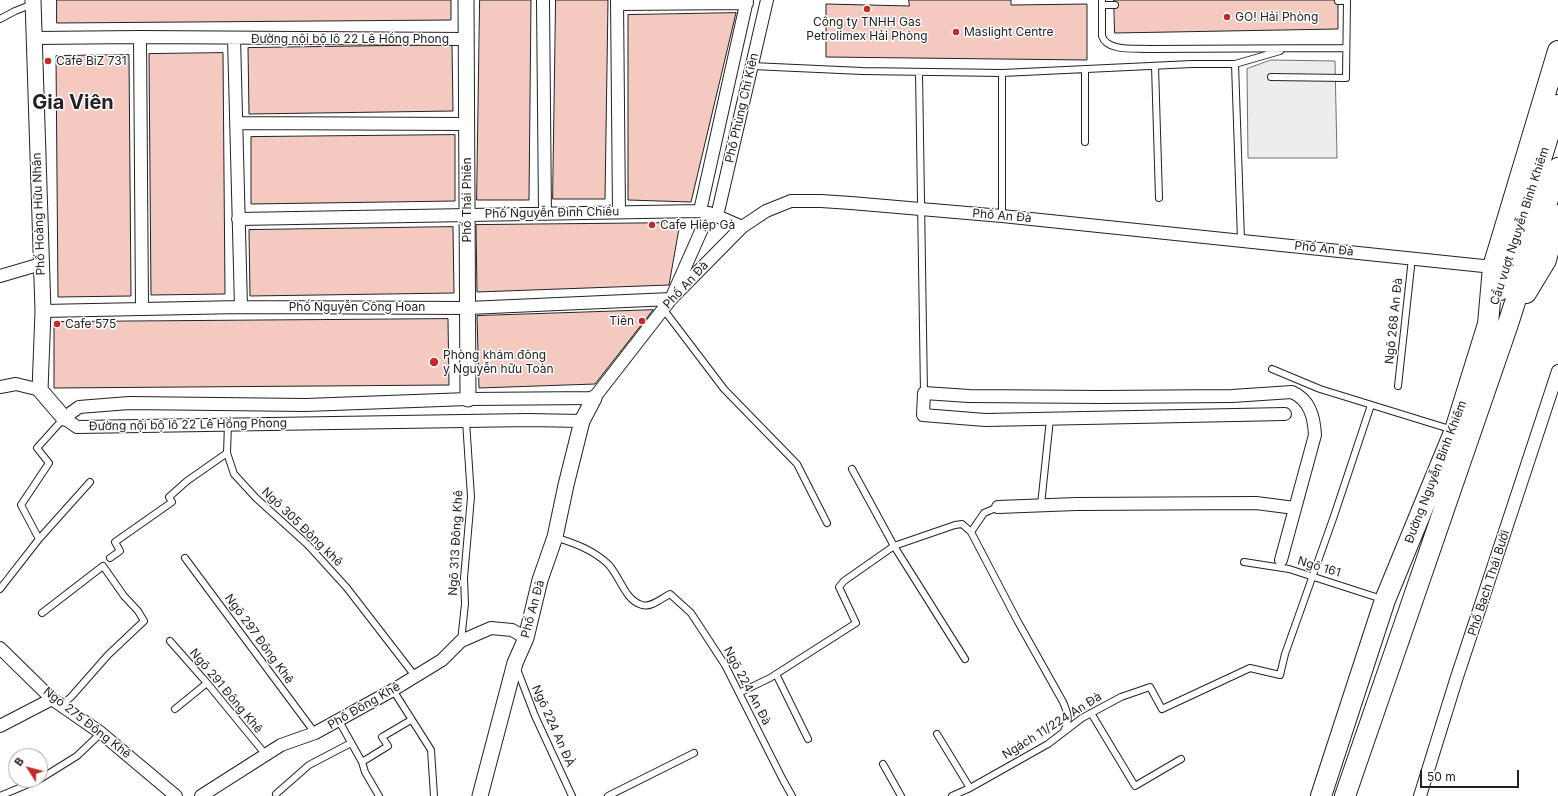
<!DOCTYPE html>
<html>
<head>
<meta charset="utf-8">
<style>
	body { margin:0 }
	#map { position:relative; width:1558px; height:796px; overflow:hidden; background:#fff; font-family:Inter,sans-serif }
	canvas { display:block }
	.north { position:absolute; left:8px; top:748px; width:40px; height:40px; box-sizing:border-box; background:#fff; border:1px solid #a7a7a7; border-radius:50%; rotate:306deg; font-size:11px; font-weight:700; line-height:16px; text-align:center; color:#222 }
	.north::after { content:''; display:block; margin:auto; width:14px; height:18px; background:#c62828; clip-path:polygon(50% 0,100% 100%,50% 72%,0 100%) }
	.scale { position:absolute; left:1420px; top:770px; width:99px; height:18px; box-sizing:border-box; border:2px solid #222; border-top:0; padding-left:5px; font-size:12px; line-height:14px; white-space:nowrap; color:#222; -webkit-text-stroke:3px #fff; paint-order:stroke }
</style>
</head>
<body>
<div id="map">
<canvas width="1558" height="796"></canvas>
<div class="north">B</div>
<div class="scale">50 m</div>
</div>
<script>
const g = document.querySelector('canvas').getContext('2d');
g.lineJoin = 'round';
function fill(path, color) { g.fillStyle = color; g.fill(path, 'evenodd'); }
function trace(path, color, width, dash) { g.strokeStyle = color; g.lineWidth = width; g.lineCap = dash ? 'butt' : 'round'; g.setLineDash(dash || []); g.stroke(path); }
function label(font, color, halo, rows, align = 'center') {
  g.font = font + ' Inter,sans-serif'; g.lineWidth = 3; g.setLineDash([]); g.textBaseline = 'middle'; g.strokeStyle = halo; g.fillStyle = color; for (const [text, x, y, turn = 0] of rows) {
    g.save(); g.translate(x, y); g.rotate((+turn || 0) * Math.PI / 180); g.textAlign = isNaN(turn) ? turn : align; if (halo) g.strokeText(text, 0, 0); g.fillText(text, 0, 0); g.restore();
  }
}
const parking = new Path2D(`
	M1271,60L1335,61L1337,158H1248L1247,69Z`);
const building = new Path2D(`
	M57,0H451V20L57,23Z
	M480,0H531L529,200H477Z
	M556,0H608L605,199H553Z
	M909,0H1011V5L1087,4V60L826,57V4L909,6Z
	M1114,0H1338V29L1115,33Z
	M736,13L691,202L628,200V15Z
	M452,45L453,111L249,114L248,48Z
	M223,53L225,294L151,295L149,54Z
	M129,55L131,296L58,297L56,56Z
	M455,135V201L251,204V137Z
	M680,223L669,285L477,292L476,225Z
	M453,227L454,293L250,296L249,230Z
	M653,310L595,384L479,388L477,316Z
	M448,319L449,385L54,388V322Z`);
const service = new Path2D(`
	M1102,0V36C1107,52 1136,48 1149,49L1346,48
	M1338,1H1347
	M1102,5H1115
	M0,19L15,11L33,4
	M1235,64L1280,51
	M752,66L862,71L1002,73L1192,64H1235L1241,240
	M1155,66L1159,198
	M1085,69V142
	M919,72L924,393
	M1002,73V216
	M1271,77L1346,78L1347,0
	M664,310L724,389L797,464L827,523
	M1272,369L1320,389L1453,430
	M1398,386L1412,258
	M228,424L227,453L234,474L256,498L308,545L347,588L415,676
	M852,469L894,546L965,659
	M1041,505L1050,419
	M971,532L984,513L998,507
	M555,537C576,544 591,549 607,563C620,575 624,600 642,605C651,608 662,598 670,594L691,613L725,665L783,780L792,796
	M39,539L21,505L49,463L37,448L64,418
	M110,558L120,551L115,542L172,502L169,497L187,481L227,453
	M185,558L315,733
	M1244,562L1289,569L1382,599
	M0,589L39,539L90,482
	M42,613L103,566L124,596L138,611L144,621L108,655L71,697L61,705
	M170,641L207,683L266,755
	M461,641L465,604L464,578L471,497L466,421
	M517,669L535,716L572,796
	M776,674L808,739
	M393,690L431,750L434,796
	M739,693L770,678L856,623L839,587L844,581L894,546L955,525L962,524L971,532L1017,620L1063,702C1068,713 1070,720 1064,731
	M175,709L207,683
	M1091,713L1135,786L1181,759
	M339,721L362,762L365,772L379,796
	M937,734L970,788
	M362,762L388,746L382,737L411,720
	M883,764L901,796
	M40,779L77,756L101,733
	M276,794L309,765L351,743
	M0,796L38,780
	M608,796L694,753
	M952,796L970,788L1048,744L1082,718L1121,697L1150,687L1162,709L1250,668L1280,675L1285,654L1334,516L1371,405`);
const minor = new Path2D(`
	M543,0L545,214
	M617,0L619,212
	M617,4L747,3
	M140,37L142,308
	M34,38L140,37L466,39
	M234,38L241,307
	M236,123L466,124
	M700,211L747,0
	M717,216L767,0
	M238,219L700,211L717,216L742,227
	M0,276L41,264
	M43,311L241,307L468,308L671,299L709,213
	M0,387L16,384L40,390
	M582,421L528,420L77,427L64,418L79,407L129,403L306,405L468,399L594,398L671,299L742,227L766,211L791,201H821L851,203L1002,216L1493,267
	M998,507L1076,504L1256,503L1295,508
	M1281,560L1315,435C1314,417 1310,400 1292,392L1232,396L1102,397L969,396L924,393L923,415L985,420L1285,414
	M0,648L52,699L101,733L176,796
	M0,726L52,699
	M201,796L281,745L315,733L393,690L442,660L461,641L491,628L512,630L526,638
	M1420,796L1456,680L1558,371`);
const tertiary = new Path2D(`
	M33,0L43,311L40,390L64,418
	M466,0L468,399
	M480,796L515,663L526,638L540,580L555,537L566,485L582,421L594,398`);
const trunk = new Path2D(`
	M1500,290L1558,105
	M1526,293L1546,260L1558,215
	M1321,796L1385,600L1455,430L1488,324L1493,267L1558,51
	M1345,796L1508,324L1558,168`);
const markers = [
	[867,9,4,"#c62828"],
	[1227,17,4,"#c62828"],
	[956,32,4,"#c62828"],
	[48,61,4,"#c62828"],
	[652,225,4,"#c62828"],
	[642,321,4,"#c62828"],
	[57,324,4,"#c62828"],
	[434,362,5,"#c62828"]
];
const poiNames = [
	["GO! Hải Phòng",1235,17],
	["Công ty TNHH Gas",867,22,"center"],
	["Petrolimex Hải Phòng",867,36,"center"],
	["Maslight Centre",964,32],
	["Cafe BiZ 731",56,61],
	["Cafe Hiệp Gà",660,225],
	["Tiên",634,321,"right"],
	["Cafe 575",65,324],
	["Phòng khám đông",443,355],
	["y Nguyễn hữu Toàn",443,369]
];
const streetNames = [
	["Đường nội bộ lô 22 Lê Hồng Phong",350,39],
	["Phố Phùng Chí Kiên",742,108,-77],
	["Phố Thái Phiên",467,200,-90],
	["Phố Nguyễn Đình Chiểu",552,213,-1],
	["Phố Hoàng Hữu Nhân",39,214,-92],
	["Phố An Đà",1002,216,5],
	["Cầu vượt Nguyễn Bỉnh Khiêm",1520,226,-72],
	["Phố An Đà",1324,249,6],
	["Phố An Đà",686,285,-47],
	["Phố Nguyễn Công Hoan",357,307],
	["Ngõ 268 An Đà",1394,321,-84],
	["Đường nội bộ lô 22 Lê Hồng Phong",188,425,-1],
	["Đường Nguyễn Bỉnh Khiêm",1436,472,-69],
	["Ngõ 305 Đông khê",302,527,44],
	["Ngõ 313 Đông Khê",456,543,-87],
	["Ngõ 161",1319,567,17],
	["Phố Bạch Thái Bưởi",1489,583,-72],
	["Phố An Đà",533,609,-75],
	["Ngõ 297 Đông Khê",259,639,54],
	["Ngõ 224 An Đà",747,686,62],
	["Ngõ 291 Đông Khê",226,691,50],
	["Phố Đông Khê",364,706,-30],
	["Ngõ 275 Đông Khê",87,723,38],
	["Ngõ 224 An ĐÀ",553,726,66],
	["Ngách 11/224 An Đà",1052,726,-32]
];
const townNames = [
	["Gia Viên",73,103]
];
fill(parking, '#ededed');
trace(parking, '#6f6f6f', 1);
fill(building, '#f3c9c0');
trace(building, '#222', 1);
trace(service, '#222', 8);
trace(minor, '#222', 14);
trace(tertiary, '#222', 17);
trace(trunk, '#222', 22);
trace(service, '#fff', 6);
trace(minor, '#fff', 12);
trace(tertiary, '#fff', 15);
trace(trunk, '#fff', 20);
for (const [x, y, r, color] of markers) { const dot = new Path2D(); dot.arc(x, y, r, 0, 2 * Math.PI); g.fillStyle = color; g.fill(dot); trace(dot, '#fff', 1.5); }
label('12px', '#222', '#fff', poiNames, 'left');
label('12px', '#222', '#fff', streetNames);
label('bold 20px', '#222', '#fff', townNames);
</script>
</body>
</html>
